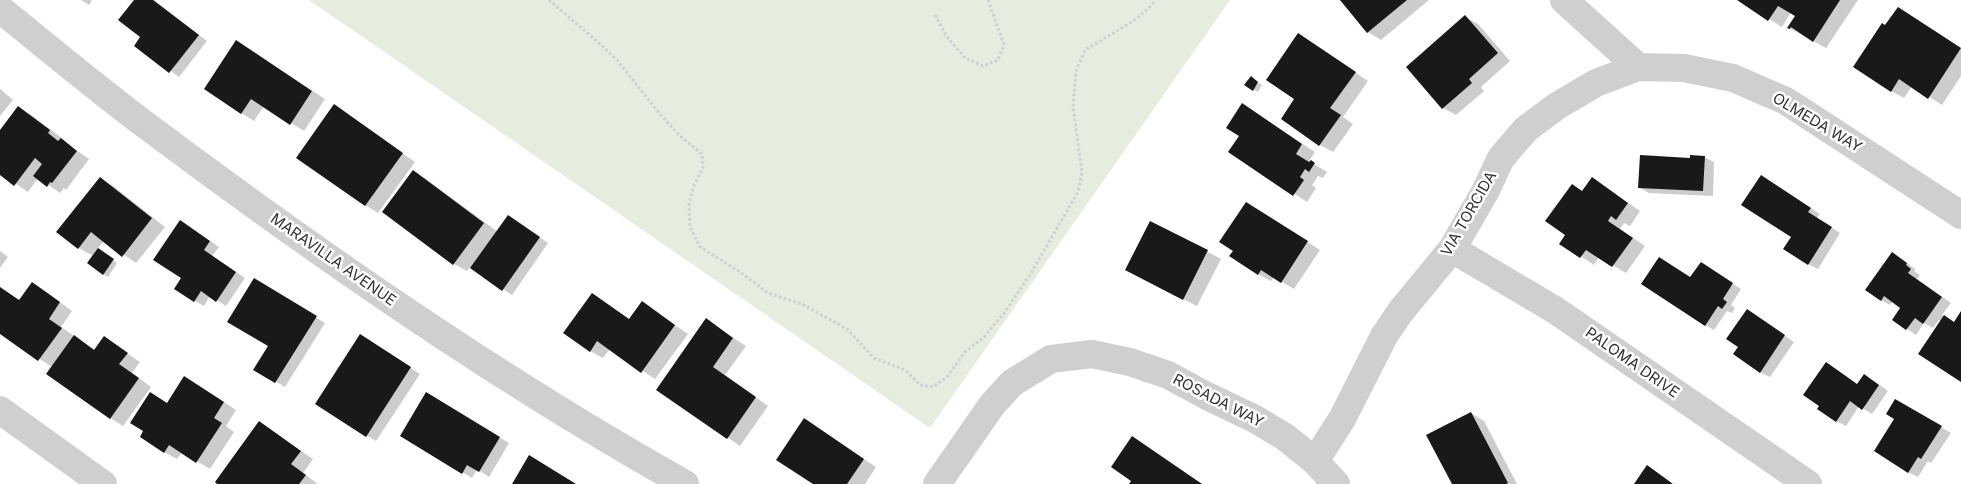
<!DOCTYPE html>
<html>
<head>
<meta charset="utf-8">
<style>
	body { margin:0 }
	canvas { display:block; background:#fff }
</style>
</head>
<body>
<canvas width="1961" height="484"></canvas>
<script>
const g = document.querySelector('canvas').getContext('2d');
g.lineJoin = 'round';
function fill(path, color) { g.fillStyle = color; g.fill(path, 'evenodd'); }
function trace(path, color, width, dash) { g.strokeStyle = color; g.lineWidth = width; g.lineCap = dash ? 'butt' : 'round'; g.setLineDash(dash || []); g.stroke(path); }
function label(font, color, halo, rows, align = 'center') {
  g.font = font + ' Inter,sans-serif'; g.lineWidth = 5; g.setLineDash([]); g.textBaseline = 'middle'; g.strokeStyle = halo; g.fillStyle = color; for (const [text, x, y, turn = 0] of rows) {
    g.save(); g.translate(x, y); g.rotate((+turn || 0) * Math.PI / 180); g.textAlign = isNaN(turn) ? turn : align; if (halo) g.strokeText(text, 0, 0); g.fillText(text, 0, 0); g.restore();
  }
}
const green = new Path2D(`
	M309,0H1230L930,428Z`);
const shadow = new Path2D(`
	M81,0H92L89,5Z
	M135,0H154L207,41L179,77L136,46L142,37Z
	M1342,0H1429L1381,40L1368,32Z
	M1739,0H1858L1826,48L1789,28L1796,16L1791,12L1782,27Z
	M1911,16L1961,48V76L1942,105L1912,86L1904,98L1891,91L1886,26Z
	M1465,17L1478,24L1510,61L1481,87L1484,91L1456,115L1443,108Z
	M1299,35L1368,81L1343,117L1353,124L1333,152L1320,145Z
	M249,49L325,99L304,131L264,106L254,121L241,113Z
	M1255,81L1262,85L1258,92L1246,85Z
	M0,89L13,100L0,116Z
	M1243,105L1315,152L1309,161L1327,172L1323,178L1318,176L1312,185L1316,188L1307,202L1230,151L1240,136Z
	M334,106L415,162L378,213L365,205Z
	M18,108L31,115L62,138L61,140L89,159L66,190L64,188L60,193L38,178L28,192L0,173V132Z
	M1704,157L1714,162L1713,196L1649,193L1640,188L1691,159Z
	M413,172L426,179L498,232L509,216L548,243L512,295L470,267L467,271L454,264Z
	M100,179L113,186L165,227L136,263L104,241L97,249L117,263L108,277L103,274L93,256L79,248L58,231Z
	M1770,182L1820,214L1817,218L1840,233L1818,269L1808,264L1793,237Z
	M1605,187L1640,211L1630,226L1624,223L1620,229L1645,246L1626,273L1599,257L1594,265L1561,243L1567,235L1583,192Z
	M1260,211L1320,250L1294,289L1274,277L1271,281L1258,274Z
	M1151,222L1221,259L1197,306L1140,277Z
	M189,227L219,247L212,256L245,278L226,306L210,296L204,306L195,301L183,278Z
	M0,251L8,257L0,268Z
	M1902,259L1916,270L1914,271L1920,275L1917,279L1951,303L1942,315L1955,323L1961,313V381L1941,321L1939,320L1933,328L1924,323L1916,335L1894,320L1902,307L1893,301L1890,305L1881,300Z
	M1710,269L1741,289L1731,305L1735,308L1732,313L1727,311L1714,330L1705,325L1691,278Z
	M254,280L325,323L285,387L255,369L269,345Z
	M0,288L20,301L45,291L72,311L61,327L95,350L104,338L140,362L132,373L151,387L123,426L110,418L52,367L0,333Z
	M593,294L630,320L642,303L688,334L655,379L610,349L603,358L590,351Z
	M1756,316L1794,342L1770,377L1760,372Z
	M706,320L746,346L725,375L768,406L740,446L658,389Z
	M370,341L420,374L376,441L317,404Z
	M1836,369L1858,385L1874,381L1888,391L1872,414L1859,406L1846,426L1836,421Z
	M198,385L236,410L226,426L234,432L210,469L182,452L177,459L164,452L168,404Z
	M427,394L509,443L489,477L477,469L472,478L402,435Z
	M1896,401L1951,433L1931,463L1928,461L1918,477L1908,472L1896,418Z
	M1471,413L1484,421L1517,484H1453Z
	M259,422L313,459L303,473L318,484H219Z
	M817,428L876,467L865,484H815Z`);
const building = new Path2D(`
	M134,0H153L199,35L169,73L134,46L140,37L118,20Z
	M1340,0H1407L1367,33Z
	M1737,0H1840L1813,42L1791,27L1790,29L1787,28L1795,16L1778,6L1768,21Z
	M1898,7L1961,48L1928,99L1899,79L1891,92L1853,67L1882,23L1885,25Z
	M1465,15L1498,53L1469,79L1472,83L1442,109L1406,67Z
	M1298,33L1356,72L1330,108L1341,115L1319,146L1281,119L1294,99L1266,80Z
	M236,40L312,91L290,125L251,99L241,114L204,89Z
	M1251,76L1258,82L1253,91L1244,85Z
	M1242,103L1302,144L1296,154L1309,162L1311,160L1315,163L1309,172L1305,169L1300,177L1304,180L1293,196L1228,152L1239,136L1226,128Z
	M334,104L403,153L365,206L296,158Z
	M18,106L50,130L48,133L58,141L61,138L77,151L52,183L50,182L47,187L33,176L42,164L35,158L14,186L0,175V130Z
	M1640,155L1690,158V155L1705,156L1703,191L1638,188Z
	M413,170L484,223L453,265L382,212Z
	M1761,175L1811,208L1808,212L1832,227L1808,265L1783,249L1791,237L1741,205Z
	M100,177L152,218L122,257L91,232L78,249L56,232Z
	M1592,177L1628,203L1616,220L1611,216L1608,221L1633,238L1612,267L1586,250L1580,258L1559,244L1565,235L1545,221L1572,184L1582,191Z
	M1246,202L1308,241L1281,283L1261,270L1258,275L1229,256L1233,251L1219,242Z
	M508,215L540,237L502,291L470,268Z
	M180,220L210,241L204,250L236,272L216,302L201,291L194,302L174,289L181,278L153,260Z
	M1150,221L1208,250L1183,300L1125,270Z
	M98,248L114,259L103,275L87,263Z
	M1892,252L1907,263L1906,265L1911,269L1908,273L1942,297L1923,324L1915,318L1906,330L1892,320L1900,308L1884,296L1881,301L1865,290Z
	M1659,257L1690,277L1701,262L1733,283L1723,299L1727,302L1722,309L1718,306L1705,326L1641,284Z
	M254,278L317,316L275,383L253,370L268,346L227,322Z
	M32,282L60,302L49,319L62,328L38,361L0,334V287L19,300Z
	M592,293L629,319L642,301L675,325L641,373L597,341L590,352L563,333Z
	M1747,309L1785,335L1760,373L1733,354L1738,347L1726,339Z
	M1961,311V382L1918,354L1944,315L1954,322Z
	M706,318L733,338L713,367L756,397L727,439L656,390Z
	M360,334L411,367L366,437L315,404Z
	M74,335L94,350L104,336L128,353L119,364L139,378L110,419L46,374Z
	M1826,362L1857,384L1864,374L1879,385L1862,410L1850,401L1836,422L1817,409L1819,406L1803,395Z
	M184,376L224,402L214,418L222,423L196,463L169,445L164,453L140,437L143,431L130,423L150,392L167,403Z
	M426,392L500,437L479,472L467,465L462,474L400,436Z
	M1895,399L1942,426L1921,459L1918,457L1908,473L1874,451L1894,419L1886,414Z
	M1471,412L1508,483L1506,484H1452L1426,435Z
	M804,418L864,459L847,484H813L776,460Z
	M259,421L301,451L291,464L306,475L299,484H217L215,482Z
	M1132,436L1202,484H1129L1131,481L1111,467Z
	M529,455L576,484H512Z
	M1647,465L1673,484H1634Z`);
const path = new Path2D(`
	M549,0L598,42L617,60L660,114L680,136L702,154L703,168L694,185L689,203L690,227L700,247L740,272L768,293L802,304L847,329L874,358L905,370L920,385L933,387L947,377L965,352L984,337L1005,312L1031,273L1078,192L1082,173L1073,106L1076,71L1085,50L1135,20L1151,6L1155,0
	M935,15L947,37L965,58L983,66L998,60L1004,45L988,0`);
const minor = new Path2D(`
	M1564,0L1638,67L1684,68L1733,78L1786,101L1961,215
	M0,9C51,50 102,93 155,132C325,259 500,380 685,484
	M1452,249L1555,310L1808,484
	M0,410L103,484
	M1315,461L1342,419L1384,336L1401,311L1452,249L1485,192L1501,158L1526,129L1557,106L1596,83L1638,67
	M937,484L992,405L1012,383L1051,359L1092,354L1130,362L1168,375L1207,396L1255,419L1285,437L1315,461L1336,484`);
const streetNames = [
	["OLMEDA WAY",1817,123,31],
	["VIA TORCIDA",1469,214,-60],
	["MARAVILLA AVENUE",333,260,35],
	["PALOMA DRIVE",1632,363,35],
	["ROSADA WAY",1218,401,27]
];
fill(green, '#e6ecde');
fill(shadow, '#0003');
fill(building, '#191919');
trace(path, '#cfcfcf', 3, [2.5, 2.5]);
trace(minor, '#cfcfcf', 28);
label('15px', '#323232', '#fff', streetNames);
</script>
</body>
</html>
